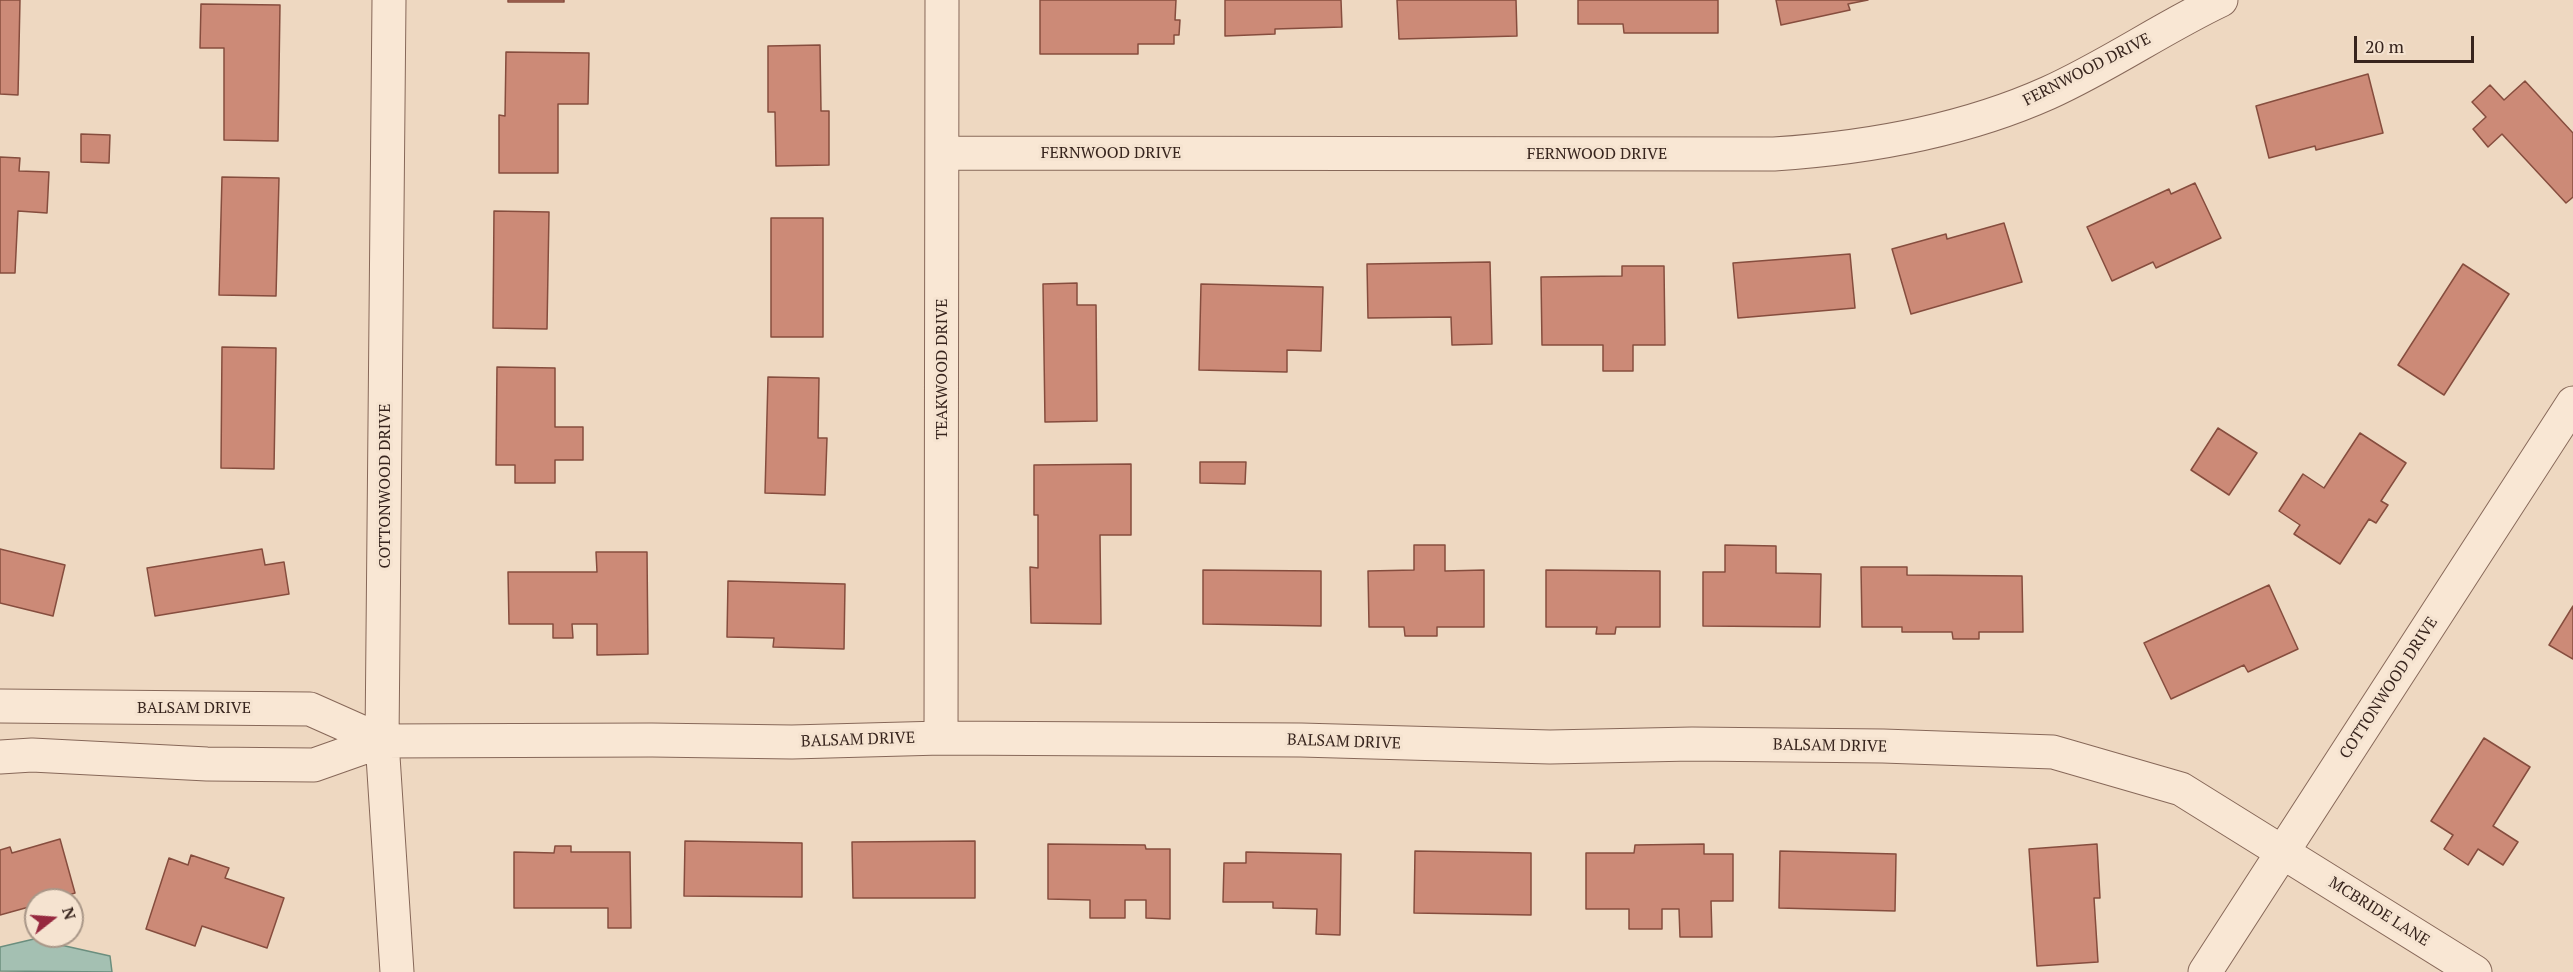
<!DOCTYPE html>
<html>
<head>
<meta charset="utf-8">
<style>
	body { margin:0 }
	#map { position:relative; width:2573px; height:972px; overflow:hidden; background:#eed8c1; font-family:"PT Serif",serif }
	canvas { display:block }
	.north { position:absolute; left:24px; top:888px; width:60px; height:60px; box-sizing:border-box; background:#f5e3d0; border:2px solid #a99788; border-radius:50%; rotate:73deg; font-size:16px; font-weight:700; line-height:24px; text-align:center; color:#37241d }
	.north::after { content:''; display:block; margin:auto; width:21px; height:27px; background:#96293f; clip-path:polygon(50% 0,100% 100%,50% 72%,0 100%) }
	.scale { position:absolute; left:2354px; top:36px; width:120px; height:27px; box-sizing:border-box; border:3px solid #37241d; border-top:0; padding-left:8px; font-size:18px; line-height:21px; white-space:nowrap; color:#37241d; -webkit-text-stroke:4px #f5e3d0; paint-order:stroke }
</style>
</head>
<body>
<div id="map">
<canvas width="2573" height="972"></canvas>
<div class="north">N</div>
<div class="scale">20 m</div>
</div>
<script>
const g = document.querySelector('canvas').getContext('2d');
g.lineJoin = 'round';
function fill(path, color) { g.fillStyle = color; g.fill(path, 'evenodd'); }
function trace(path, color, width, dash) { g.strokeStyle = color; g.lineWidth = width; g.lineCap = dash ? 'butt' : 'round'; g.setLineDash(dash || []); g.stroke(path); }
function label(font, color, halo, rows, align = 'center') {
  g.font = font + ' "PT Serif",serif'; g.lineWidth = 6; g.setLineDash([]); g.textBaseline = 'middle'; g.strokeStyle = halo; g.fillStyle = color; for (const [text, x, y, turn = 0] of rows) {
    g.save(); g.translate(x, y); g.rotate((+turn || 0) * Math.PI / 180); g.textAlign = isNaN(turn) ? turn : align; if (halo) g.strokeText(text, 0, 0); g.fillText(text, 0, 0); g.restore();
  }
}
const water = new Path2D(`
	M34,939L110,956L112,972L0,971V947Z`);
const building = new Path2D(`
	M0,0H20L18,95L0,94Z
	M508,0H564V2H508Z
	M1040,0H1176L1175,20H1180L1179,35H1174V44H1138V54H1040Z
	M1225,0H1341L1342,27L1275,29V34L1225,36Z
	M1397,0H1516L1517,36L1399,39Z
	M1578,0H1718V33H1624L1623,24H1578Z
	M1776,0H1868L1848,4L1850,10L1781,25Z
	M201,4L280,5L278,141L224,140V48H200Z
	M820,45L821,111H829V165L776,166L775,112H768V46Z
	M506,52L589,53L588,104H558V173H499V115L505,116Z
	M2368,74L2383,133L2316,150L2315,146L2269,158L2256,106Z
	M2525,81L2573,133V197L2566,203L2502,134L2488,147L2473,129L2486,117L2472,102L2490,85L2504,100Z
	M81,134L110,135L109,163L81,162Z
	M0,157L20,158L19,171L49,172L47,213L18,211L15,273H0Z
	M222,177L279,178L276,296L219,295Z
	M2195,183L2221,238L2156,268L2153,262L2112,281L2087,227L2169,189L2171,194Z
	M494,211L549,212L547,329L493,328Z
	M771,218H823V337H771Z
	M2004,223L2022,282L1911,314L1892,249L1946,234L1947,239Z
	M1850,254L1855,308L1738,318L1733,263Z
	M1490,262L1492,344L1452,345L1451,317L1368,318L1367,264Z
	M2463,264L2509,294L2444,395L2398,365Z
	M1622,266H1664L1665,345H1633V371H1603V345H1542L1541,277L1622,276Z
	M1077,283V305H1096L1097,421L1045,422L1043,284Z
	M1201,284L1323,287L1321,351L1287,350V372L1199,370Z
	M222,347L276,348L274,469L221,468Z
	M497,367L555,368V427H583V460H555V483H515V465H496Z
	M768,377L819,378L818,438H827L825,495L765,493Z
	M2218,428L2257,453L2229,495L2191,470Z
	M2360,433L2406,463L2381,501L2388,505L2376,523L2369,519L2340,564L2294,534L2300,525L2279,511L2303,474L2324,488Z
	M1200,462H1246L1245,484L1200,483Z
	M1131,464V535H1100L1101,624L1031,623L1030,567L1038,568V515H1034V465Z
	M1414,545H1445V571L1484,570V627H1437V636H1405L1404,627H1369L1368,571L1414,570Z
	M1725,545L1776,546V573L1821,574L1820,627L1703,626V572H1725Z
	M0,549L65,565L53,616L0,603Z
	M262,549L265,565L284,562L289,594L155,616L147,568Z
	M596,552H647L648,654L597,655V624H572L573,638H553V624H509L508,572H597Z
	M1861,567H1907V575L2022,576L2023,632H1979V639H1953L1952,632H1902V627H1862Z
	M1203,570L1321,571V626L1203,624Z
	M1546,570L1660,571V627H1616L1615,634H1596L1597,627H1546Z
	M728,581L845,584L844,649L773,647L774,638L727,637Z
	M2269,585L2298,649L2248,672L2244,665L2171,699L2144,643Z
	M2573,606V659L2549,645Z
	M2484,738L2530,767L2493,826L2518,842L2503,865L2478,849L2468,865L2444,849L2453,835L2431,821Z
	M60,839L75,893L52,900H36V905L0,915V850L10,847L12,853Z
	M685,841L802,843V897L684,896Z
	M975,841V898H853L852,842Z
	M1048,844L1145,845L1146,849H1170V919L1146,918V900H1125V918H1090V900L1048,899Z
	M1704,844V854H1733V901H1711L1712,937H1680L1679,909H1662V929H1629V909H1586V853H1634L1635,845Z
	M2097,844L2100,898H2094L2098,962L2037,966L2029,849Z
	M555,846H571V852H630L631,928H608V908H514V852L554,853Z
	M1415,851L1531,853V915L1414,913Z
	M1780,851L1896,854L1895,911L1779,908Z
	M1246,852L1341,854L1340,935L1316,934L1317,909L1273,908V902H1223L1224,863H1246Z
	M191,855L229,868L225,878L284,898L267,948L202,926L195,946L146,929L169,858L188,865Z`);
const minor = new Path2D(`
	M389,0L382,741L397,972
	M942,153L1774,154C1867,148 1963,131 2048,93C2108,66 2162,28 2221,0
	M0,706L310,709L382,741
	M941,738L942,0
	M0,757L32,755L207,764L314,765L382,741L652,740L792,742L941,738L1301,740L1550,747L1692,744L1883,746L2053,752L2181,789L2475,972
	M2205,972L2573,403`);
const streetNames = [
	["FERNWOOD DRIVE",2087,70,-27],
	["FERNWOOD DRIVE",1111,153],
	["FERNWOOD DRIVE",1597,154],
	["TEAKWOOD DRIVE",942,369,-90],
	["COTTONWOOD DRIVE",385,486,-90],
	["COTTONWOOD DRIVE",2389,688,-57],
	["BALSAM DRIVE",194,708],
	["BALSAM DRIVE",858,740,-2],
	["BALSAM DRIVE",1344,742,2],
	["BALSAM DRIVE",1830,746,1],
	["MCBRIDE LANE",2379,912,32]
];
fill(water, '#a4c0b2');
trace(water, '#6b8e7e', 1.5);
fill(building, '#cc8a77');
trace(building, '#864d3e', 1.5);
trace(minor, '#876859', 35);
trace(minor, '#f9e7d4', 33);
label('16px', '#37241d', '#f5e3d0', streetNames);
</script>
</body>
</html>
